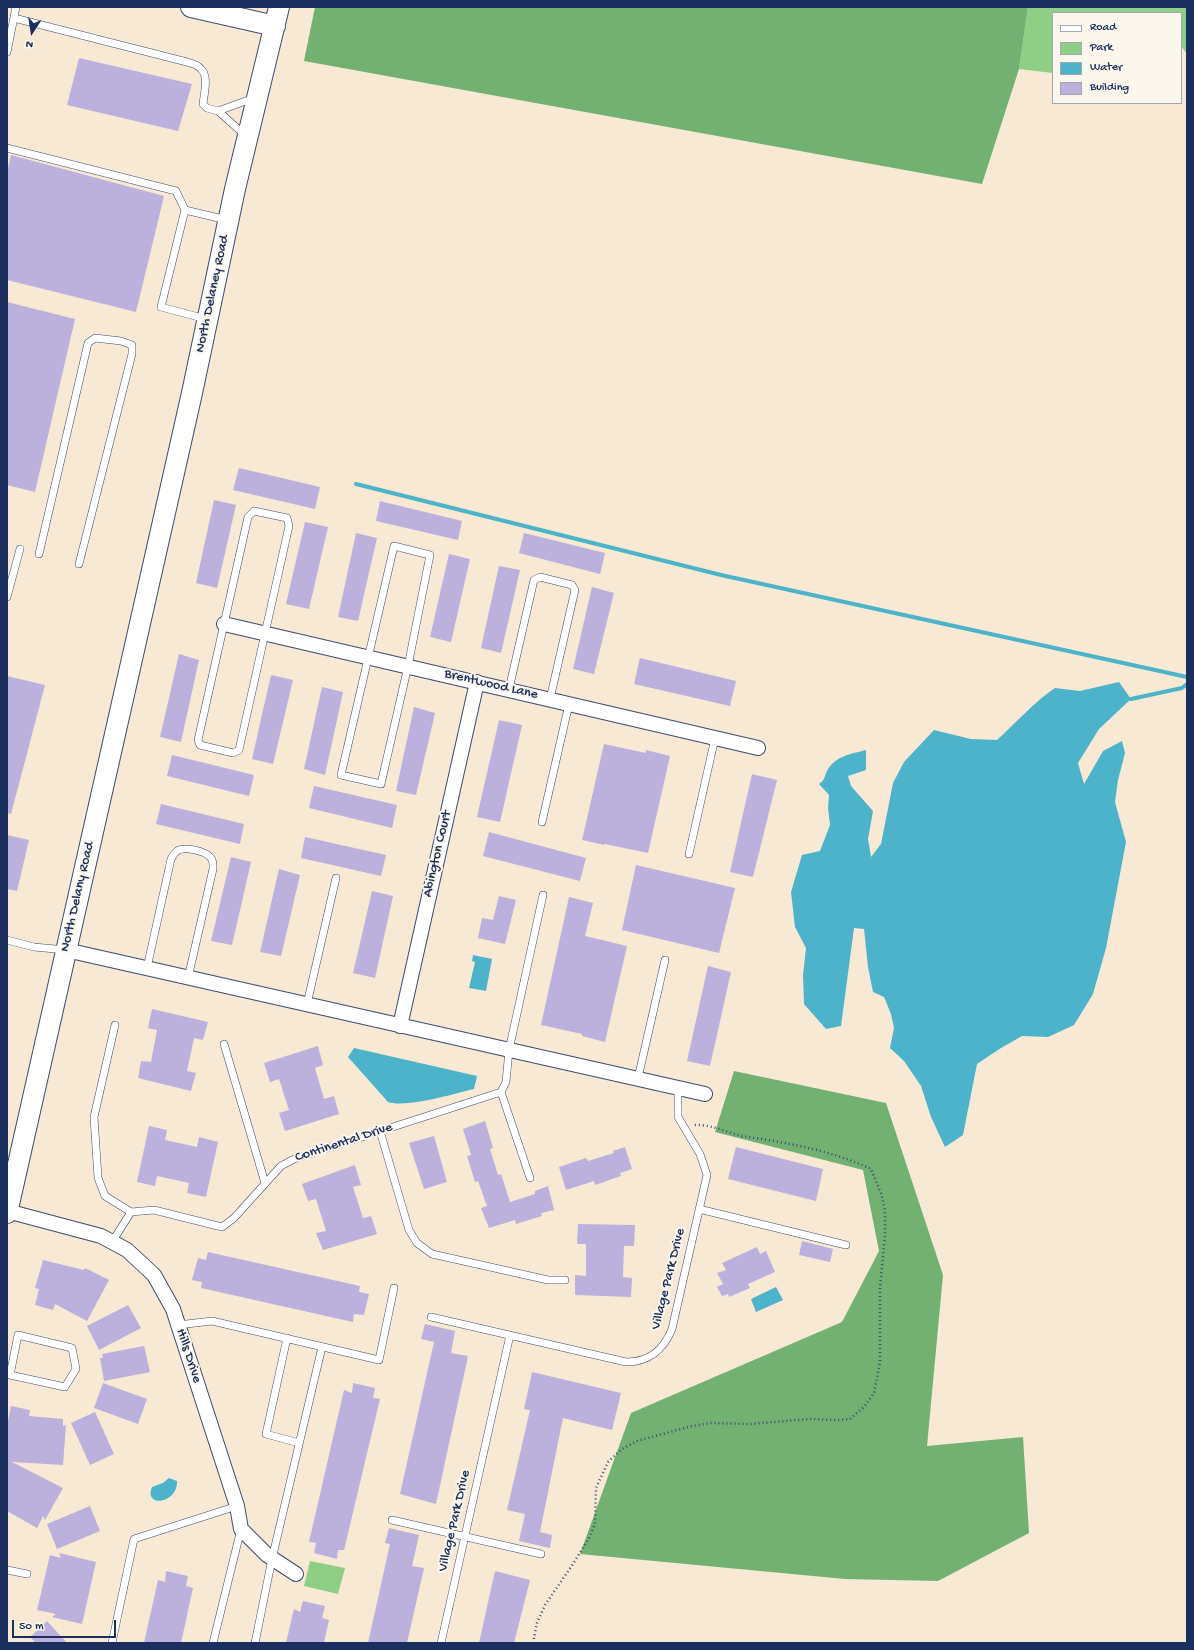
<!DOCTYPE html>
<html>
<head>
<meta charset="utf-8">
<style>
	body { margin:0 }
	#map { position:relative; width:1194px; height:1650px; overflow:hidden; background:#f7e9d4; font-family:"Gochi Hand",sans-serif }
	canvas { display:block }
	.frame { position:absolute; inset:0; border:8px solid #1b2f5e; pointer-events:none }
	.legend { position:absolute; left:1052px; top:12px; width:130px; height:92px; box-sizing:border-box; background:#fbf7ec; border:1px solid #a1a7b3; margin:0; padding:5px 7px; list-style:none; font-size:12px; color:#1b2f5e }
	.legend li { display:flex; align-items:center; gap:8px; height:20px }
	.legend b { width:20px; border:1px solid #a1a7b3 }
	.north { position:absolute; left:12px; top:12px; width:40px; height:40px; -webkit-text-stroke:3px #fbf7ec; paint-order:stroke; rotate:192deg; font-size:11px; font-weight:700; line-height:16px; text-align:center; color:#1b2f5e }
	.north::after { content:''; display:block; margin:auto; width:14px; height:18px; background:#1b2f5e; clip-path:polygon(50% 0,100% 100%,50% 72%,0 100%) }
	.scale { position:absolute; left:12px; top:1620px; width:104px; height:18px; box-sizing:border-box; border:2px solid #1b2f5e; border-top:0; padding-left:5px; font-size:12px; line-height:14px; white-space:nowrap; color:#1b2f5e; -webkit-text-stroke:3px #fbf7ec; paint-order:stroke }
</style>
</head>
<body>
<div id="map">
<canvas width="1194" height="1650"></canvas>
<div class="frame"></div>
<ul class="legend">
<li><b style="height:5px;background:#fff"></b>Road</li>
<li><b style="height:11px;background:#8ece85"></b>Park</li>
<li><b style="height:11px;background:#4cb3cb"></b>Water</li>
<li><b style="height:11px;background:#bcb1dd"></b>Building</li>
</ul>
<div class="north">N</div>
<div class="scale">50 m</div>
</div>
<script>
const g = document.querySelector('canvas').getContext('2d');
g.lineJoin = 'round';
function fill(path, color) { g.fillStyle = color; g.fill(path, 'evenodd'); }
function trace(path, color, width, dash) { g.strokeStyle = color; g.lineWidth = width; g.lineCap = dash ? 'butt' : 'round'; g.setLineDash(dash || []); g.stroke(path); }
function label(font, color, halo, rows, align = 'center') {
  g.font = font + ' "Gochi Hand",sans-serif'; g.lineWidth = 4; g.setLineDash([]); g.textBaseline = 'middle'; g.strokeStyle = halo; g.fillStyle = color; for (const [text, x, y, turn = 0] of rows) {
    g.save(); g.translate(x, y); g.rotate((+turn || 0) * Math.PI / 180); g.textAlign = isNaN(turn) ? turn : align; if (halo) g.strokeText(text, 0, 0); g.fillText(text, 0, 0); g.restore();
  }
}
const green = new Path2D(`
	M1028,7H1187V54L1181,46V13H1053V73L1019,69Z
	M310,1561L345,1568L338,1594L304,1586Z`);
const forest = new Path2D(`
	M315,7H1028L1019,69L982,184L304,61Z
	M734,1071L886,1103L943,1275L927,1446L1023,1437L1029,1533L938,1581L845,1579L580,1554L631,1413L842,1322L879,1251L863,1170L715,1132Z`);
const water = new Path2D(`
	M1119,682L1131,699L1099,729L1078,763L1084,784L1103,751L1122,741L1125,753L1118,780L1115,802L1126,842L1106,948L1093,994L1074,1025L1048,1037L1022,1036L1001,1048L977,1064L963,1135L945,1147L931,1117L921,1086L904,1061L890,1048L894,1028L891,1014L884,997L873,992L868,967L864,929L854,928L841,1026L826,1029L804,1004L803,975L806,948L795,927L791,892L802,855L820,851L830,825L828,808L829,795L819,784C825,780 824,777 827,771C835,756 851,754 866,750V770L848,776L851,786L873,811L868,839L871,857L881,844L893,783L904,762L934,730L971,739L997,740C1016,723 1033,703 1055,688L1080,691Z
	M473,955L492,959L486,991L469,988L475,962L472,961Z
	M354,1048L477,1076L474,1089C453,1094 407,1108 388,1102L348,1057Z
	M776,1287L783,1300L756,1312L751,1299Z
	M169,1478L177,1481C178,1504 143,1508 152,1487L163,1483Z`);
const stream = new Path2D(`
	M356,484L721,575L1187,677
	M1131,699L1182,688L1187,684`);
const building = new Path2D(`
	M79,58L192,84L178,131L67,105Z
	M11,155L164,196L136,312L7,280V173Z
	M7,302L75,319L35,492L7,485Z
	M239,468L320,487L315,509L233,490Z
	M214,500L236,505L217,588L196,583Z
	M380,501L462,521L458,540L376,521Z
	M305,522L328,527L309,609L286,604Z
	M356,533L377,538L358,621L338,617Z
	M524,533L605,553L600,574L519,553Z
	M449,554L470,559L451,642L430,637Z
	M499,566L520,570L501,653L481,648Z
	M592,587L614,593L594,674L573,669Z
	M179,654L199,660L181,742L160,737Z
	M640,658L736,681L730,706L634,684Z
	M271,675L293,680L273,764L252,759Z
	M7,676L45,685L11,814L7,813Z
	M322,687L343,692L325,775L304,769Z
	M414,707L435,713L416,795L396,791Z
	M499,720L522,725L500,822L477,817Z
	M604,744L646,753V750L670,756L648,853L605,844L604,845L582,840Z
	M172,755L254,775L249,796L167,776Z
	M752,774L777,780L753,877L730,872Z
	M314,786L397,805L392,828L309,808Z
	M161,804L244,824L240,844L156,824Z
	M489,832L586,858L580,881L483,856Z
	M7,835L29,840L17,891L7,889Z
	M305,837L386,855L381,876L301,858Z
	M231,857L251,862L232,945L211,941Z
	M636,865L735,888L719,953L622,930Z
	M279,869L300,875L281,956L260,952Z
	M372,891L393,896L375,978L353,973Z
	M499,896L516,900L505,944L478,938L482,918L493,920Z
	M569,897L593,903L585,936L627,946L605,1042L582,1036V1034L541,1025Z
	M708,966L731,972L710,1066L687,1061Z
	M152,1009L208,1022L203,1040L194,1038L187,1071L196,1073L191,1091L138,1078L141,1061L151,1062L157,1030L148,1028Z
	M318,1046L323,1065L315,1068L324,1099L334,1096L339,1114L285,1131L279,1113L289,1110L279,1079L270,1082L264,1063Z
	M485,1121L493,1148L490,1149L498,1175L501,1174L510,1202L535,1194V1191L548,1186L554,1210L541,1213L542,1216L516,1224L515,1220L489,1228L481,1208L487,1206L478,1181L475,1182L467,1156L471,1155L463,1129Z
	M149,1126L167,1130L165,1140L197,1147L199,1137L218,1142L206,1197L187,1193L189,1183L157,1176L155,1186L137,1182Z
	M434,1136L447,1182L424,1189L409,1143Z
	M625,1147L632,1169L620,1173L621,1176L595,1185L594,1181L566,1190L559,1167L586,1158L588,1161L614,1153L613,1151Z
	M736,1147L823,1169L816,1201L728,1179Z
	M355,1165L361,1185L353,1187L363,1218L371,1216L377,1234L323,1250L316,1233L326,1231L316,1199L308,1201L302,1184Z
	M578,1224L635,1225L634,1246H624L623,1277L632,1278L631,1297L575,1295V1275L586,1276V1244H577Z
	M802,1241L833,1249L830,1262L799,1255Z
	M757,1247L760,1254L766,1251L775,1272L748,1284L750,1288L729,1297L728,1294L722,1296L717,1287L723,1284L717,1273L726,1270L722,1263Z
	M208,1252L360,1286L359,1292L369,1294L364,1315L354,1314L353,1322L201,1288L202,1282L192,1280L198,1258L206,1260Z
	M43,1260L84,1270L85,1268L109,1280L87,1321L55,1304L53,1310L35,1305L39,1289L35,1288Z
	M128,1305L141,1328L99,1350L87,1326Z
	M425,1324L455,1331L451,1353L468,1356L436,1504L400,1494L434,1342L421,1339Z
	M144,1346L150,1372L104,1381L100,1358H103L102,1354Z
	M532,1372L621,1393L612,1430L563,1418L540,1532L552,1535L550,1548L519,1541L525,1514L507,1510L530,1410L524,1409Z
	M103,1383L147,1399L138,1424L94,1408Z
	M353,1383L375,1388L373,1398L380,1399L344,1550H338L337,1559L314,1553L316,1543L309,1542L344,1390L352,1393Z
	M11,1406L30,1410L29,1416L63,1419V1426L66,1425L63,1465L12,1462L63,1488L45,1520L43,1516L37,1528L7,1511V1426Z
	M95,1412L114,1454L90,1465L71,1423Z
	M90,1506L100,1531L57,1549L47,1524Z
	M389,1528L419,1535L412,1566L424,1568L407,1643H368L390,1544L385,1543Z
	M59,1553L96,1562L82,1624L52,1617L56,1614L37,1610L50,1555L61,1558Z
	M166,1571L188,1576L186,1586L193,1588L181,1643H144L158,1580L165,1582Z
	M495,1571L530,1580L514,1643H479Z
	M303,1601L325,1606L322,1618L329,1620L324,1643H286L294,1609L300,1612Z
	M47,1621L67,1643H36L30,1637Z`);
const path = new Path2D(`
	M533,1643L537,1623L545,1605L573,1564L589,1538L595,1524L596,1488L608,1462L622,1449L637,1441L692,1426L711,1423L751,1424L809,1419L837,1420L850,1419L864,1407L874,1393L880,1362V1288L885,1235V1211L882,1196L871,1169C837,1153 799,1145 762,1139C755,1138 748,1137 741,1136C726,1132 710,1124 694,1125`);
const lane = new Path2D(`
	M14,18L187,62C191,63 198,65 201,69C209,76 204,94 203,104L207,108L218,111L246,136
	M7,52L16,7
	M218,111L254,98
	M7,148L176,191L185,210
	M206,319L161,307L185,210L227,220
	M254,511L287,518L289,526L239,750L233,753L200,745L198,740L248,517Z
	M394,546L430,555L408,666L381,784L341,775Z
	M39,554L88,343L95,338L121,341L132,345V354L79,564
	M7,597L20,549
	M509,689L534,580L540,577L572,585L575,590L550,699
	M542,822L569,704
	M689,854L715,738
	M7,940L34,947L66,950
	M147,968L171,859C173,856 174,853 177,851C184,846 205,851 210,857C214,861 213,865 213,869L188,978
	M307,1004L336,878
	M115,1025L94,1117L98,1178L105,1196L131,1212
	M224,1044L265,1183
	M638,1078L665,960
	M501,1092L530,1178
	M380,1131L409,1230L417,1243L432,1254L548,1280H565
	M699,1209L846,1245
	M112,1242L131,1212L154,1210L222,1227L234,1218L281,1166L294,1159L501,1092L506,1082L509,1050L543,895
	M431,1317L626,1362C649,1362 663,1351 672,1329L707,1175L700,1154L678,1117V1088
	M178,1325L212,1321L379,1360L394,1288
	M18,1335L72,1348L76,1369L65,1387L10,1375Z
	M287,1338L266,1434L299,1443
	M392,1520L541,1554
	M7,1570L27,1574
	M112,1643L134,1539L237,1506
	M213,1643L241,1529
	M255,1643L272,1559L322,1347
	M441,1643L510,1335`);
const street = new Path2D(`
	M224,624L758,748
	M66,950L705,1094
	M400,1026L477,682
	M7,1211L101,1236L127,1250L154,1275L173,1309L237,1506L241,1529L267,1555L296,1574`);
const secondary = new Path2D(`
	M191,7L275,26
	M7,1213L192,393L235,189L279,7`);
const streetNames = [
	["North Delaney Road",213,294,-78],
	["Brentwood Lane",491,685,13],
	["Abington Court",438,854,-77],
	["North Delany Road",78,897,-77],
	["Continental Drive",344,1143,-18],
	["Village Park Drive",669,1279,-76],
	["Hills Drive",188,1356,72],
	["Village Park Drive",455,1521,-77]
];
fill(green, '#8ece85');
fill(forest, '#72b172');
fill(water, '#4cb3cb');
trace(stream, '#4cb3cb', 4);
fill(building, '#bcb1dd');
trace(lane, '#3c4b70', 8);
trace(street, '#3c4b70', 16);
trace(secondary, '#3c4b70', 22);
trace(path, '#3c4b70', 2.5, [1, 3]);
trace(lane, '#fff', 7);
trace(street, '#fff', 14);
trace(secondary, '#fff', 20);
label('14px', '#1b2f5e', '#fbf7ec', streetNames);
</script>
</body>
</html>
